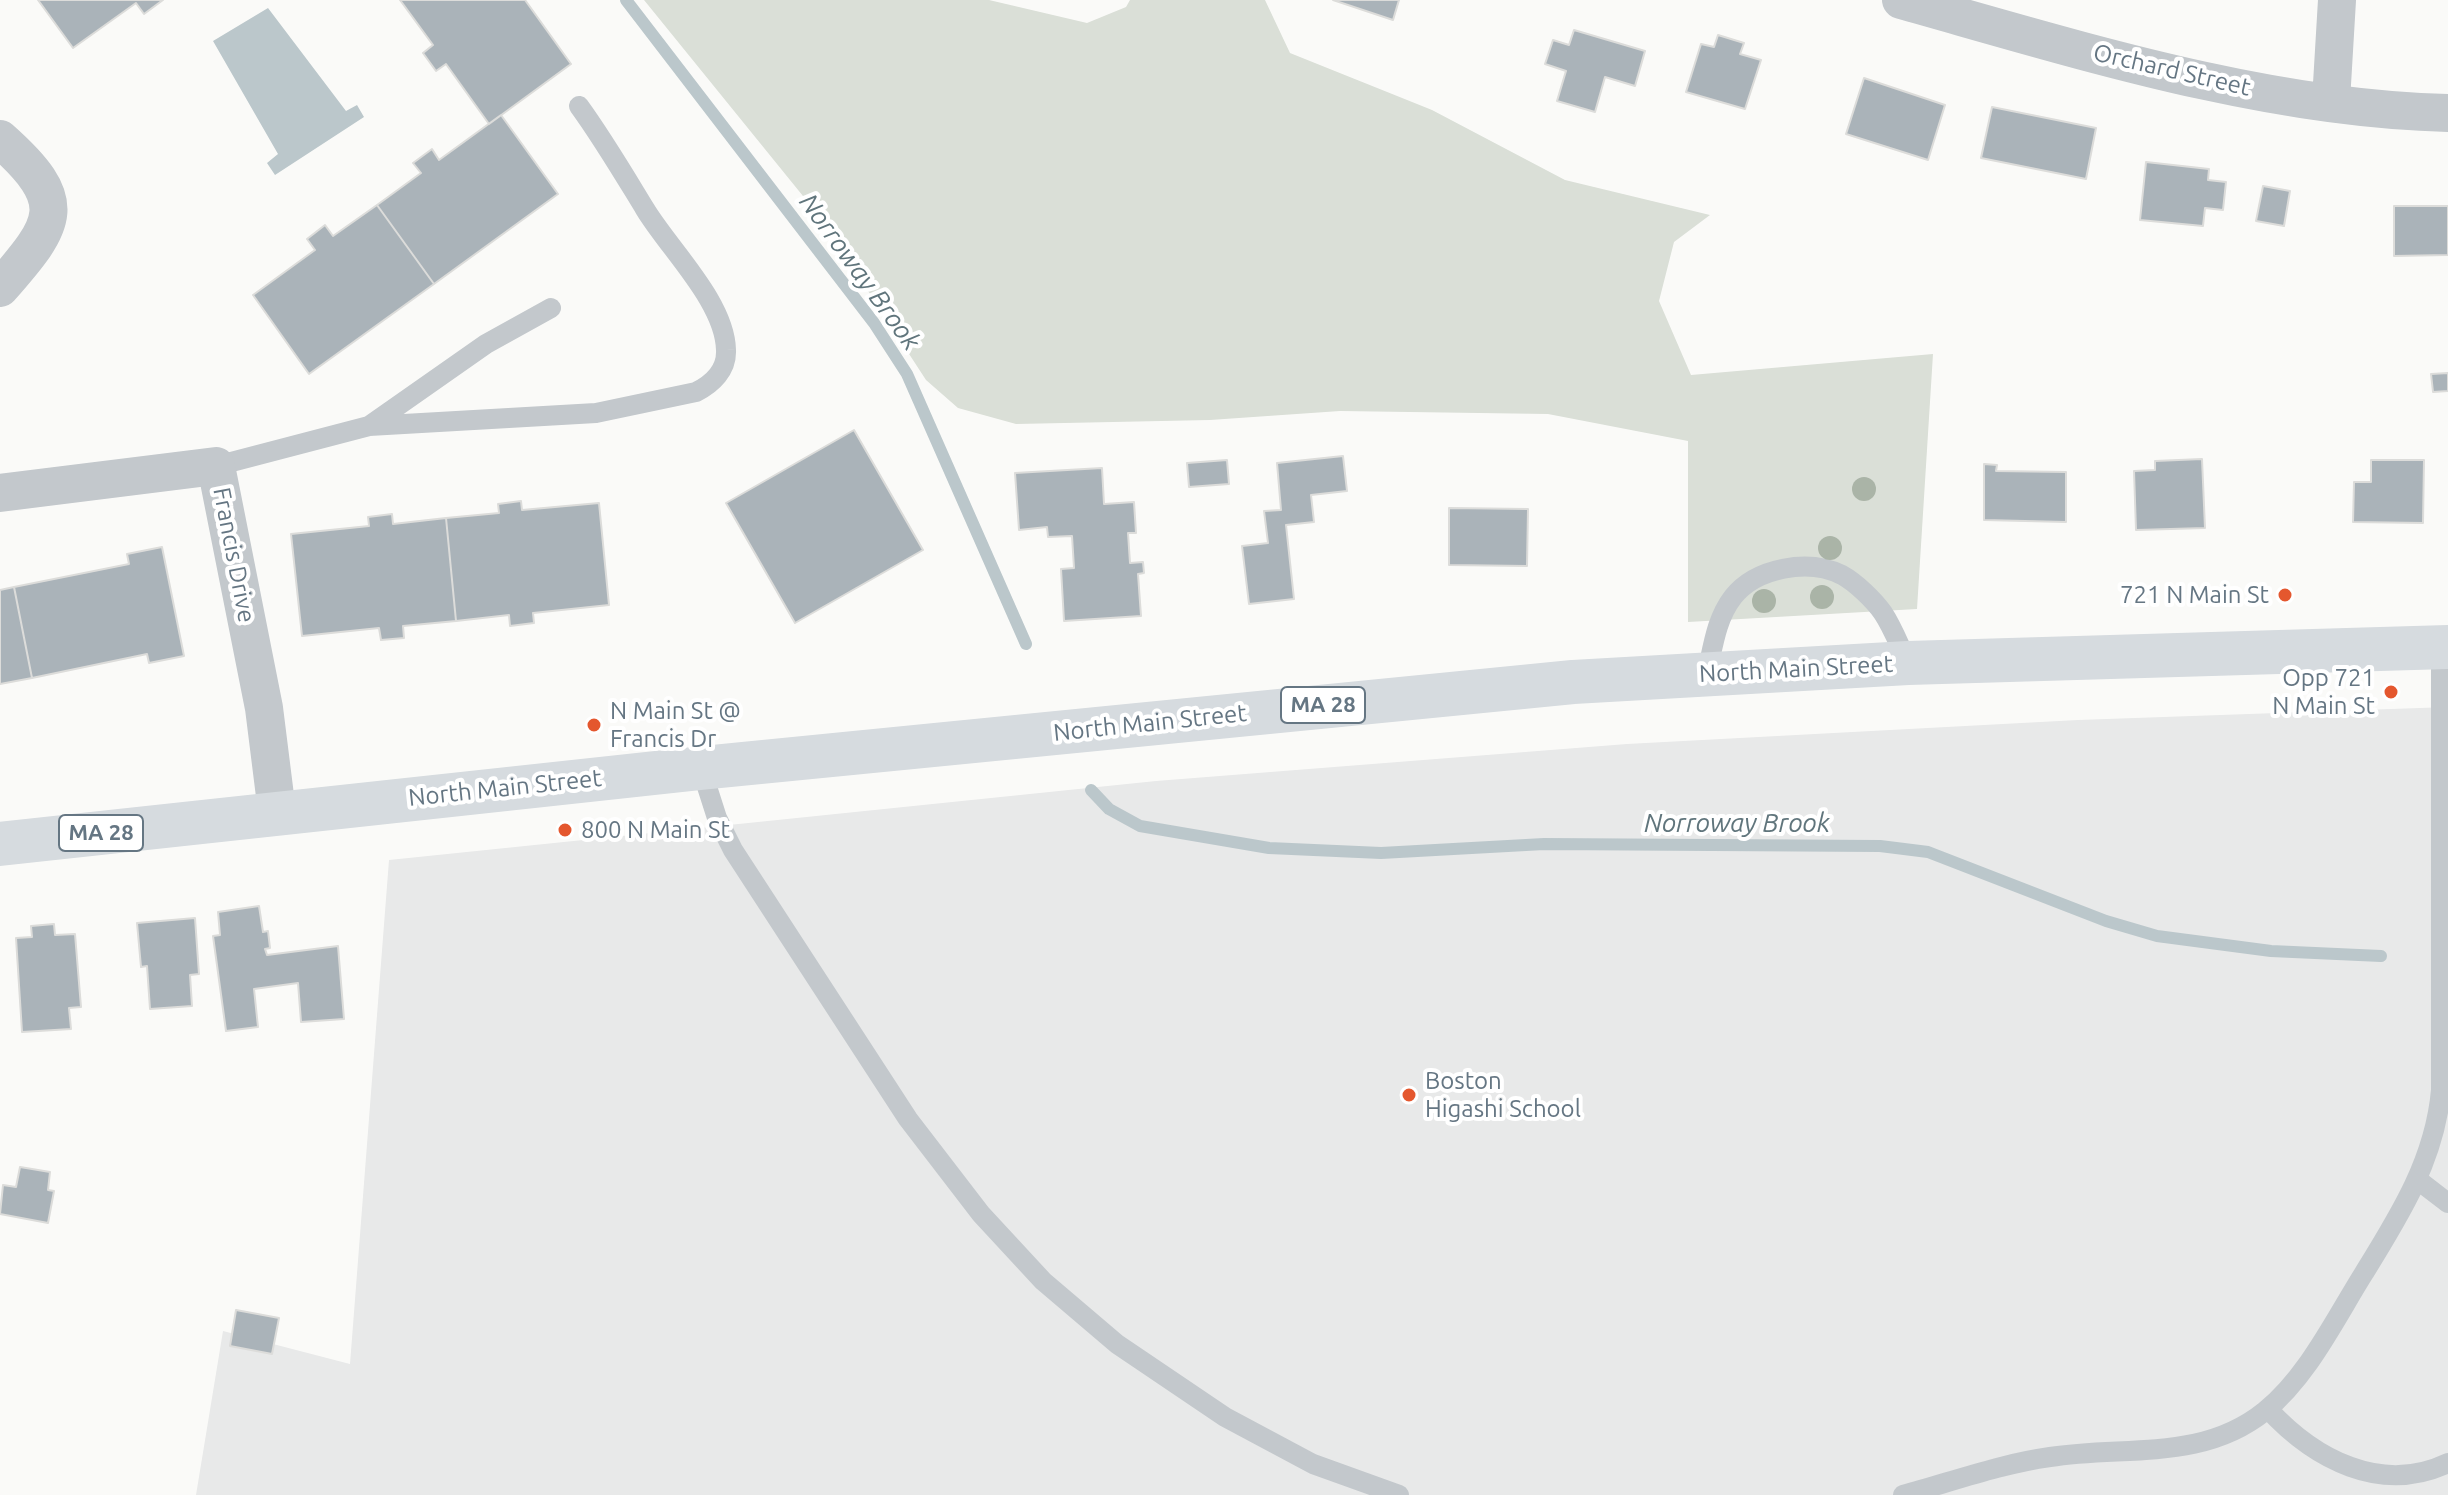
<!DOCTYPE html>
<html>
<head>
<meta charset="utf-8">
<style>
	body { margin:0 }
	canvas { display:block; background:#fafaf8 }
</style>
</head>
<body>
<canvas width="2448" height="1495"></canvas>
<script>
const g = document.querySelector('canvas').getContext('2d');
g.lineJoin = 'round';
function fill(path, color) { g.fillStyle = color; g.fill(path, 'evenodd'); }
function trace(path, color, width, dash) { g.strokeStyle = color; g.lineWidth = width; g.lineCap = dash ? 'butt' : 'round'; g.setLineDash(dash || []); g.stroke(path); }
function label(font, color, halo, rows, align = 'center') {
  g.font = font + ' Ubuntu,sans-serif'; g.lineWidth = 8; g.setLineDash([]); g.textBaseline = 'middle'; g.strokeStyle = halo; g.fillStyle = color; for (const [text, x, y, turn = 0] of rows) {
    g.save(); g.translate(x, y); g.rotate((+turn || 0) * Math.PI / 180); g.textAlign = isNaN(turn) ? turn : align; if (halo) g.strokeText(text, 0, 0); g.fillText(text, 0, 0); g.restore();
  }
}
const built = new Path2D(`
	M2448,707V1495H196L223,1331L350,1364L389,860L1156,781L1627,744L2078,720Z`);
const green = new Path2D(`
	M644,0H989L1087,23L1126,7L1130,0H1265L1290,53L1432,110L1565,180L1710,215L1674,242L1659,301L1691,375L1933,354L1917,609L1688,622V441L1548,414L1340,411L1210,420L1016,424L958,408L926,380L820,217Z`);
const water = new Path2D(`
	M268,8L346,111L357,105L364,117L275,175L267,163L278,154L213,41Z`);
const stream = new Path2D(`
	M626,0L874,323L907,374L1026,644
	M1091,790L1109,809L1140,826L1269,848L1381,853L1544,844L1880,846L1928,852L2106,921L2157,936L2271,951L2381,956`);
const building = new Path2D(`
	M38,0H163L144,14L136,3L73,48Z
	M400,0H525L571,64L489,124L446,64L436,71L423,53L433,45Z
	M1333,0H1399L1393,20Z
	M1574,30L1645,51L1635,86L1605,77L1595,112L1557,101L1566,71L1545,64L1553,40L1569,45Z
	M1718,35L1744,43L1740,54L1761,60L1745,109L1686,92L1701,44L1714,47Z
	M1864,78L1945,105L1928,160L1846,134Z
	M1992,107L2096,128L2086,179L1981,158Z
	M501,115L558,194L434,284L377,205L421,173L413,163L432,149L439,160Z
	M2146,162L2209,169L2208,180L2226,182L2223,210L2205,208L2203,226L2140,220Z
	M2263,186L2290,191L2284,226L2256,221Z
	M377,205L434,284L309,374L253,295L315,250L307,239L325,225L333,236Z
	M2394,206H2448V255L2394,256Z
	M2448,373V391L2433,392L2431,374Z
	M854,430L923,550L795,623L726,503Z
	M1343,456L1347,491L1311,495L1314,522L1286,525L1294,599L1249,604L1242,546L1268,543L1264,511L1281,510L1277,463Z
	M2202,459L2205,528L2136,530L2134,471L2155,470V461Z
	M1227,460L1229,484L1189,487L1187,463Z
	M2371,460H2424L2423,523L2353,522L2354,482H2371Z
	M1984,464L1997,465L1996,471L2066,472V522L1984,520Z
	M1102,468L1104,504L1134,502L1136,533H1128L1130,563L1143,562L1144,573L1138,574L1141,616L1064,621L1061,569L1074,568L1072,536L1048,537L1047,527L1019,530L1015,473Z
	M521,501L522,510L599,503L609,605L533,613L534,623L510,626L509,615L456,621L446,518L499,513L498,504Z
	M1449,508L1528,509L1527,566L1449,565Z
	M392,514L393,524L446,518L456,621L403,626L404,638L381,640L379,628L302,636L291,534L369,526L368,517Z
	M162,547L184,656L149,663L147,654L32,678L14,587L129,564L127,554Z
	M14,587L32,678L0,684V590Z
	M259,906L263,932L268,931L270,948L265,949L267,955L338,946L344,1019L301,1022L298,983L254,989L258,1027L226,1031L213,936L220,935L218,912Z
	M195,918L199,974L190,975L192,1006L150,1009L147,966L141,967L137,923Z
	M54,924L55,935L75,934L81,1007L69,1008L71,1029L22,1032L16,938L32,937L31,926Z
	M20,1167L50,1172L48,1190L54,1191L48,1223L0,1214L3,1185L16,1187Z
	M236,1310L279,1318L272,1354L230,1346Z`);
const lane = new Path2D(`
	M369,426L486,344L551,308
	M216,466L369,426L596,413L696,392C712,384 727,370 726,350C725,302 669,249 645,209C623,173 603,139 579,106
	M1707,673C1713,647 1716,619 1733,597C1756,568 1808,558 1842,575C1855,582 1874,600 1883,613C1893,628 1900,647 1908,663
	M701,768L717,818L733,850L908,1119L981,1214L1043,1281L1117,1344L1225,1417L1313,1464L1399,1495
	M2418,1180L2448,1203
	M2268,1409C2314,1459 2381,1495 2448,1463
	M1903,1495C1951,1482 2000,1464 2050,1457C2125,1445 2202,1462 2265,1411C2308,1376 2335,1319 2364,1273C2400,1215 2435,1159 2441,1090V647`);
const street = new Path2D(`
	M1901,0C2076,49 2265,109 2448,113
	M2331,101L2337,0
	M0,139C71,202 58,222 0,288
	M0,493L216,466L264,708L277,812`);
const primary = new Path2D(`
	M0,844L701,768L1573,682L1908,663L2448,647`);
const trees = [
	[1864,489],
	[1830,548],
	[1822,597],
	[1764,601]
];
const markers = [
	[2285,595,8,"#e4572e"],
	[2391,692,8,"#e4572e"],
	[594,725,8,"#e4572e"],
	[565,830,8,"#e4572e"],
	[1409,1095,8,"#e4572e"]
];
const shields = [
	[1323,705,84],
	[101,833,84]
];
const shieldNames = [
	["MA 28",1323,705],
	["MA 28",101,833]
];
const streetNames = [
	["Orchard Street",2172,70,13],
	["Francis Drive",234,555,79],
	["North Main Street",1796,669,-3],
	["North Main Street",1150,723,-6],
	["North Main Street",505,788,-6]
];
const poiNames = [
	["721 N Main St",2269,595,"right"],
	["Opp 721",2375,678,"right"],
	["N Main St",2375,706,"right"],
	["N Main St @",610,711],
	["Francis Dr",610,739],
	["800 N Main St",581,830],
	["Boston",1425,1081],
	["Higashi School",1425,1109]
];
const waterNames = [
	["Norroway Brook",860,272,54],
	["Norroway Brook",1737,823]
];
fill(built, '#e8e9e9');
fill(green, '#dadfd7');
fill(water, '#bbc7cb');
trace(stream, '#bbc7cb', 12);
fill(building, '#aab3b9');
trace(building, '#dcdcda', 2);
trace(lane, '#c3c8cc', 20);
trace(street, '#c3c8cc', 38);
trace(primary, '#d6dbdf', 44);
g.fillStyle = '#aab4a7';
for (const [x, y] of trees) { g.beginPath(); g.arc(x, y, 12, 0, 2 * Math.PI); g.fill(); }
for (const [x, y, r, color] of markers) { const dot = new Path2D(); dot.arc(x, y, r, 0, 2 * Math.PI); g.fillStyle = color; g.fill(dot); trace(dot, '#fff', 3); }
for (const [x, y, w] of shields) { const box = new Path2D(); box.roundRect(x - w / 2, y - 18, w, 36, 6); g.fillStyle = '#fff'; g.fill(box); trace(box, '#657683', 2); }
label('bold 22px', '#657683', null, shieldNames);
label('24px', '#657683', '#fff', streetNames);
label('24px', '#657683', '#fff', poiNames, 'left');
label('italic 26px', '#60757c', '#fff', waterNames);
</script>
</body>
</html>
